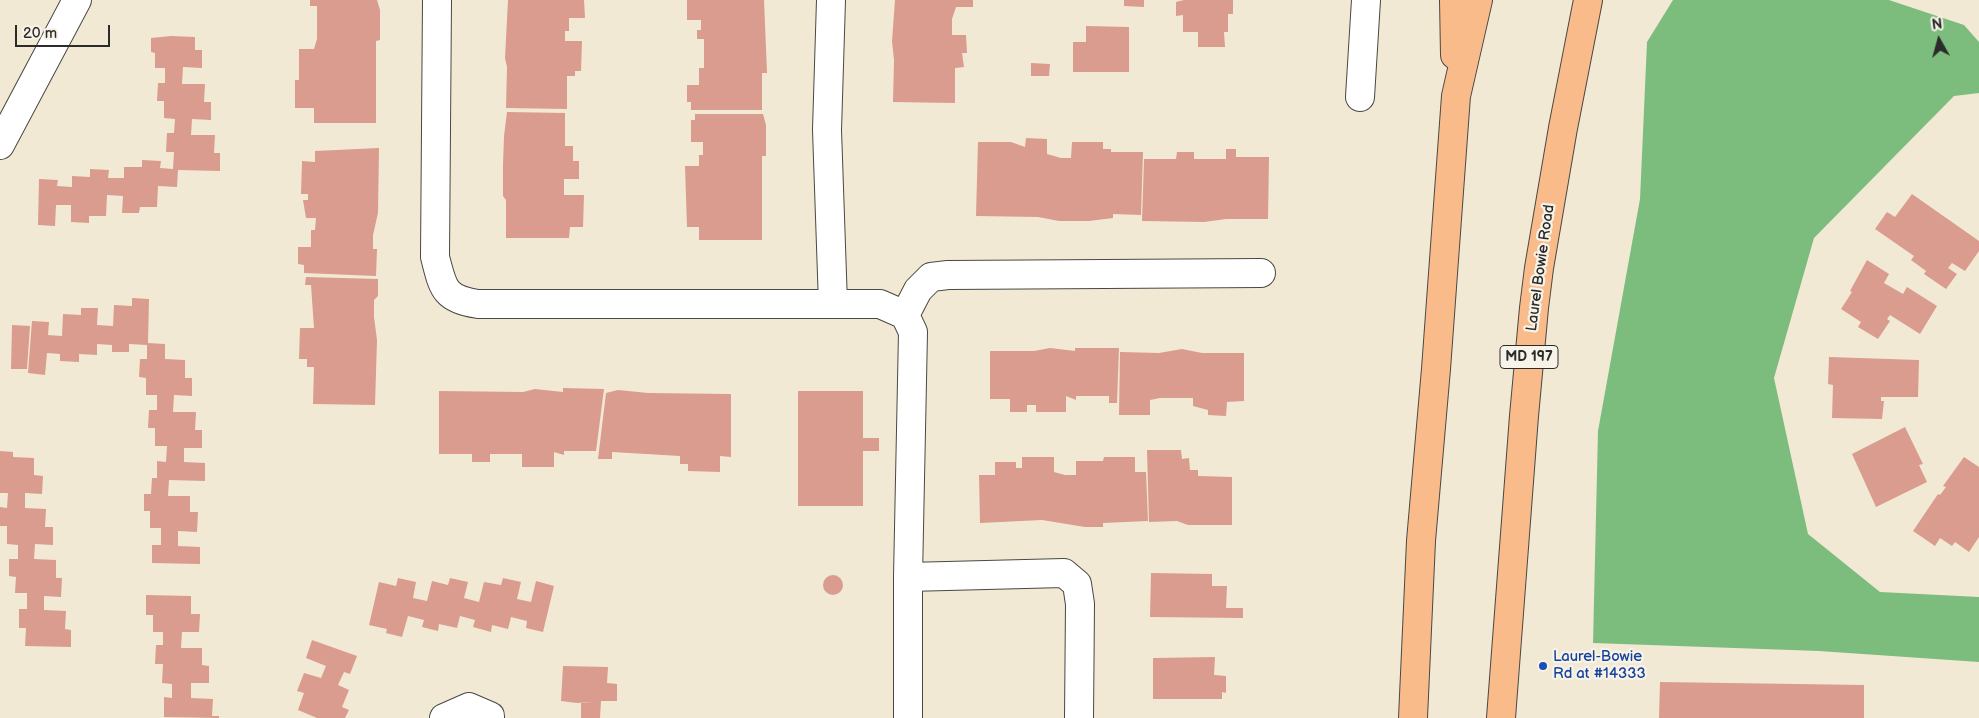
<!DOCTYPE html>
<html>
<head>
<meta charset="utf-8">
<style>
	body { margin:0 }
	#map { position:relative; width:1979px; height:718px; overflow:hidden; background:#f2e9d4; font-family:"Balsamiq Sans",sans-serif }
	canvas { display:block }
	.north { position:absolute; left:1914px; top:15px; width:50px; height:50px; -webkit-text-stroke:4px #f7f3e8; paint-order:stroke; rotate:353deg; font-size:14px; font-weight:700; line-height:20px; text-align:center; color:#2b2b2b }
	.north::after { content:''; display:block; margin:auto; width:18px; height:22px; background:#2b2b2b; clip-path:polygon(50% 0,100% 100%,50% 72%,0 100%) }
	.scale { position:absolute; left:15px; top:25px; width:95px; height:22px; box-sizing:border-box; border:2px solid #2b2b2b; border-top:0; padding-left:6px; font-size:15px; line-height:18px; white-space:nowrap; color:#2b2b2b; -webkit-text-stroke:4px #f7f3e8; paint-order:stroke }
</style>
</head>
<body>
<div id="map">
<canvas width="1979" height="718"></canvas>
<div class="north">N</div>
<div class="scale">20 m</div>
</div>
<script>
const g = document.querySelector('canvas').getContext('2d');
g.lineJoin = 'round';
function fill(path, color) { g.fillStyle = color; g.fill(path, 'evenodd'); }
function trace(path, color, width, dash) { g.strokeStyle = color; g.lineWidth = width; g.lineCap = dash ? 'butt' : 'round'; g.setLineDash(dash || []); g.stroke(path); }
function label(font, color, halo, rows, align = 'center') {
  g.font = font + ' "Balsamiq Sans",sans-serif'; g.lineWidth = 4.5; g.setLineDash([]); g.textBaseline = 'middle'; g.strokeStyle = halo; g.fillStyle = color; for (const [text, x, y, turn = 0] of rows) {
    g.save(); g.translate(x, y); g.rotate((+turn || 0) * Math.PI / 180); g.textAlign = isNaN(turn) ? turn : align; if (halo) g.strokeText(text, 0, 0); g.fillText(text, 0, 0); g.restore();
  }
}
const forest = new Path2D(`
	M1673,0H1889L1964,25L1979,42V93L1954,96L1814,238L1774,378L1808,534L1880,592L1979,597V662L1819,651L1593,643L1598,431L1640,199L1647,42Z`);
const building = new Path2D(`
	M310,0H377L380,10V40L376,41V123H314V108H295V80H299V49H314L317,39V6H310Z
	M508,0H584L585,18H569V31H565V41H582L581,71H575V76H567V109L506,108L507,67L505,58Z
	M687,0H764L767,73H762V110H691V102H687V85H699V68H704V39H697V30H701V20H687Z
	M895,0H973V7H956L952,19V35H966L967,53H962L964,67L955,68V103L893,102L894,60L892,41Z
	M1124,0H1144V7L1124,6Z
	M1184,0H1233V14H1228V32H1224L1225,47H1198V32H1183V15L1176,16V2Z
	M1086,26L1129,27V72H1073V42H1086Z
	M171,36L195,37V50H202V68L183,67L182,84H205L204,102H211V120L192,119L191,135H215L214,153H220V171L178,170L177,187L158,186L157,207H140L139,213H122L123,196L107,195L106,216H89V223L71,222V205H56L55,226L38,225L39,179L58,180L57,186L72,187V176L90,177V169L109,170L108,178H124V167H142V160L161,161L160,168L173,169L174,152H166L167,133H174L175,119L164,118V101H157L158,83H165V68H155V53L151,52V38Z
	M1031,63L1050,64L1049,76H1031Z
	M507,112L565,113V146H573V161H579V179H564V195H584L583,227H570L569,238H506V200L503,196V165L504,136Z
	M695,114H763L766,125V156H762V240H699V227H687L685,166H699V155H703V142H691V120H695Z
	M1026,138L1047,139V154L1061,158H1071L1072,142H1103V149H1111V152H1143L1141,215L1113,214V218L1089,221H1059L1038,217L976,216L978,142H1011L1025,147Z
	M379,148L378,213L373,235V249H377L376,276L304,273V265L298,264V247H311V230H315L316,218H306L303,200H308V194H301L302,161L315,162V151Z
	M1226,149H1236V157H1269L1268,219H1226L1204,222L1142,221L1144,159H1176L1177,152H1194V159H1226Z
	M1912,194L1979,241V251L1965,271L1952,263L1948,268L1957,274L1946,289L1924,274L1926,271L1911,260L1914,256L1875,229L1887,212L1895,217Z
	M1867,260L1889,274L1884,283L1903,294L1907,287L1937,306L1920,334L1890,315L1887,319L1890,321L1878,339L1858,327L1861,322L1841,309L1852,292L1850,291Z
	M306,277L378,279V296L374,300V317L377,340L375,405L313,404L314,367H307V359H299L300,328H314L311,285H305Z
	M132,298L149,299L148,343L165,344V359L185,360V378H192V396L174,395L173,412H196L195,430H202V448H184V462L205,463V481L169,480L168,496H190V512H198L197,532L178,531V546L200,547V564L152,563V545H161V528H150V511H144V494H151L152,478H157V461L166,462L167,446H155V428H148L149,410H157V395H146V378L139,377L140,359H147V345L129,344V352H112V345L97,344V355L79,354V362L60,361V354L47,353L45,375L28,373L32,321L49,322L48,335L62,336L63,314L81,315V308H98L97,325L113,326L114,305L132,306Z
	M12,325L30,326L27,369H11Z
	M1050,348L1075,351V348H1119L1117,403H1109V396H1076V400L1066,396V412H1036V405H1027V412H1010V399H990V351H1034Z
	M1182,349L1202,353H1244V401L1227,402L1226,416L1208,415V410L1193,406V398H1160L1150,400V415H1119L1120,352L1159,353Z
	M1829,357L1919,360L1918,397H1881V401H1884L1882,419L1832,418L1833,385L1828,384Z
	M563,388L604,389L596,451H564V455L554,452V467H522V454H490V462H472V454H439V391L523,392L535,389L563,392Z
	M618,390L648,393L731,394V457L720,456V472L688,471V464H680V456L612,452V459H598L606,393Z
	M798,391H863V438H879V451H863V506H798Z
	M1905,427L1923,464L1919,465L1927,482L1876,507L1852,454Z
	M1147,450H1181L1182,459L1189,458L1190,470H1198V476L1232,477V525H1188L1177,521L1149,522Z
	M0,451L13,452V457L34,458V475L43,476L42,494L25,493V508L46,509L45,527H53V545L35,544L34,559L56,560V578H62L61,597L44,596V610L66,611L65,629L71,630V647L25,646L26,628H19V609H27V593H15L16,577L9,576V559H18V545L7,544V526H0V507L7,508L8,493H0Z
	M1022,457H1054V472L1065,475H1076V461H1103L1104,457H1135V472H1146L1148,521L1103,523V527H1085L1042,520L980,523L979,475H995V462H1016V468H1022Z
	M1964,457L1979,467V537L1969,552L1955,542L1952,546L1940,538L1935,546L1913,531L1938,494L1940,495L1946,487L1943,486Z
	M1151,573L1212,574V586H1227L1226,608H1243V618L1150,617Z
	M823 585a10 10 0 1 1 20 0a10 10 0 1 1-20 0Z
	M398,578L416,582L413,598L427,601L432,581L448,585L450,578L468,582L464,598L479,602L484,582L501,585L503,578L521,582L517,599L531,602L536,581L554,586L543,632L526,628L527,621L511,617L508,629L492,625L491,632L473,627L475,620L460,616L457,628L439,624L438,631L422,627L424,620L408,616L402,637L386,633L387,629L369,625L379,582L396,586Z
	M146,595L191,596V614H200L199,632H182L181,648H202V665L209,666V683H191V698L213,699L212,716H219V718L164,717V697L172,698V684L162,683L163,664H155L156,645H163V632H153V615H146Z
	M312,640L357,656L350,674L344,672L338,685L349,690L342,707L349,710L345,718H317L298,710L304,693L297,691L304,673L321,678L326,666L306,658Z
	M1215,657L1214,675L1226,676V693L1222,692V699H1153V658Z
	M563,666L608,667L607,683L617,684V701H601L600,718H581V703L592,702L577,703L561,701Z
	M1660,682L1864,685V718H1659Z`);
const street = new Path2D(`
	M437,0L435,257C443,287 443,299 478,304H833L827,130L831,0
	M1360,97L1366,0
	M0,145L77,0
	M833,304H880L905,315L913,332L908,577V718
	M905,315L918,290L931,277L948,275L1261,273
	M908,577L1064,573L1077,584L1080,604L1079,718
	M444,718L469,707L490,716V718`);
const primary = new Path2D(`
	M1454,0L1455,55
	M1413,718L1421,541L1436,369L1456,96L1478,0
	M1501,718L1524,416L1534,308L1539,268L1563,128L1588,0`);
const markers = [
	[1543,666,5,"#1a4fb4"]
];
const shields = [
	[1529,357,58]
];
const shieldNames = [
	["MD 197",1529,357]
];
const streetNames = [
	["Laurel Bowie Road",1541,268,-82]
];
const transitNames = [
	["Laurel-Bowie",1553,657],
	["Rd at #14333",1553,674]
];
fill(forest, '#7cbd7e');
fill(building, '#d99c8e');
trace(street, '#494844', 30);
trace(primary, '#494844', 30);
trace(street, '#fff', 28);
trace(primary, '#fabb8b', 28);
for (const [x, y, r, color] of markers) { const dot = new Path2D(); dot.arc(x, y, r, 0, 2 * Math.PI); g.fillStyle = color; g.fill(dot); trace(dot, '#f7f3e8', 2); }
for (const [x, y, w] of shields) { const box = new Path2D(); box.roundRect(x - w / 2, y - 11.5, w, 23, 4); g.fillStyle = '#f7f3e8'; g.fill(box); trace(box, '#2b2b2b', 1); }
label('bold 14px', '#2b2b2b', null, shieldNames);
label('15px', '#2b2b2b', '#f7f3e8', streetNames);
label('15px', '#164399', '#f7f3e8', transitNames, 'left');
</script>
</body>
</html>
